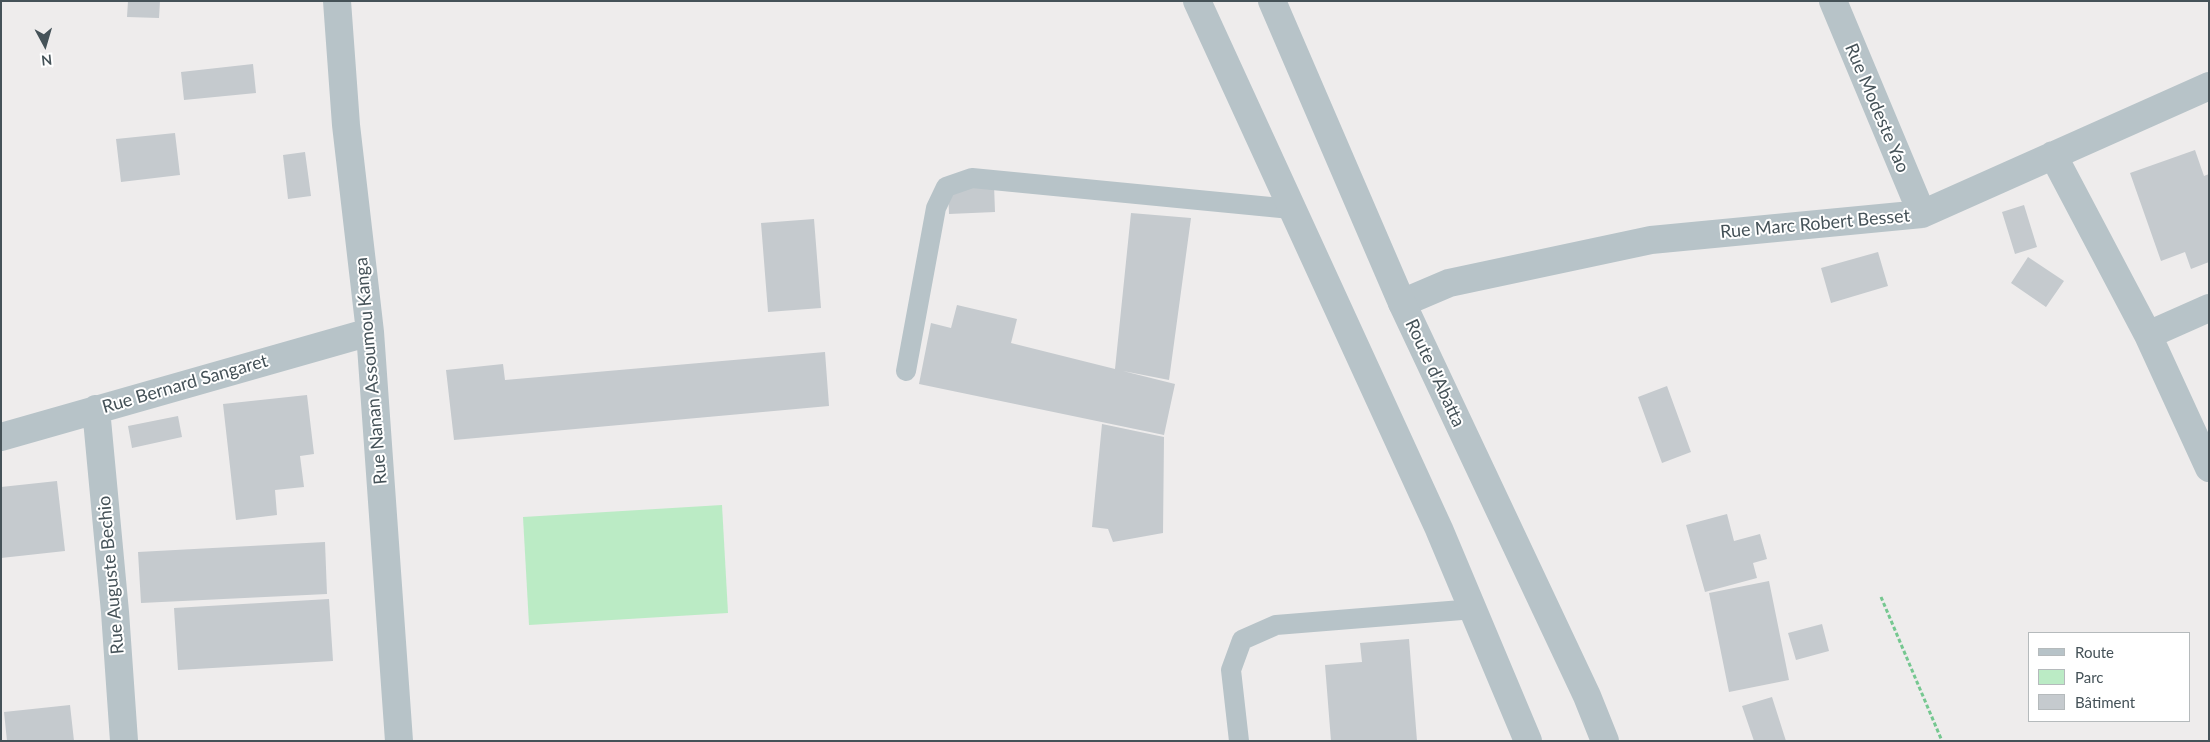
<!DOCTYPE html>
<html>
<head>
<meta charset="utf-8">
<style>
	body { margin:0 }
	#map { position:relative; width:2210px; height:742px; overflow:hidden; background:#eeecec; font-family:Lato,sans-serif }
	canvas { display:block }
	.frame { position:absolute; inset:0; border:2px solid #455258; pointer-events:none }
	.legend { position:absolute; left:2028px; top:632px; width:162px; height:90px; box-sizing:border-box; background:#fff; border:1px solid #b5babc; margin:0; padding:6px 9px; list-style:none; font-size:15px; color:#455258 }
	.legend li { display:flex; align-items:center; gap:10px; height:25px }
	.legend b { width:25px; border:1px solid #b5babc }
	.north { position:absolute; left:20px; top:20px; width:50px; height:50px; -webkit-text-stroke:4px #fff; paint-order:stroke; rotate:174deg; font-size:14px; font-weight:700; line-height:20px; text-align:center; color:#455258 }
	.north::after { content:''; display:block; margin:auto; width:18px; height:22px; background:#455258; clip-path:polygon(50% 0,100% 100%,50% 72%,0 100%) }
</style>
</head>
<body>
<div id="map">
<canvas width="2210" height="742"></canvas>
<div class="frame"></div>
<ul class="legend">
<li><b style="height:6px;background:#b7c3c8"></b>Route</li>
<li><b style="height:14px;background:#bbebc5"></b>Parc</li>
<li><b style="height:14px;background:#c5cace"></b>Bâtiment</li>
</ul>
<div class="north">N</div>
</div>
<script>
const g = document.querySelector('canvas').getContext('2d');
g.lineJoin = 'round';
function fill(path, color) { g.fillStyle = color; g.fill(path, 'evenodd'); }
function trace(path, color, width, dash) { g.strokeStyle = color; g.lineWidth = width; g.lineCap = dash ? 'butt' : 'round'; g.setLineDash(dash || []); g.stroke(path); }
function label(font, color, halo, rows, align = 'center') {
  g.font = font + ' Lato,sans-serif'; g.lineWidth = 4; g.setLineDash([]); g.textBaseline = 'middle'; g.strokeStyle = halo; g.fillStyle = color; for (const [text, x, y, turn = 0] of rows) {
    g.save(); g.translate(x, y); g.rotate((+turn || 0) * Math.PI / 180); g.textAlign = isNaN(turn) ? turn : align; if (halo) g.strokeText(text, 0, 0); g.fillText(text, 0, 0); g.restore();
  }
}
const green = new Path2D(`
	M722,505L728,613L529,625L523,517Z`);
const building = new Path2D(`
	M128,1H160L159,18L127,17Z
	M253,64L256,93L184,100L181,72Z
	M175,133L180,175L121,182L116,139Z
	M2195,150L2204,176L2209,174V262L2191,269L2185,252L2161,261L2130,173Z
	M305,152L311,196L288,199L283,155Z
	M994,185L995,212L949,214L948,187Z
	M2024,205L2037,247L2015,254L2002,212Z
	M1131,213L1191,218L1169,380L1123,371L1175,384L1164,435L919,384L931,323L951,328L957,305L1017,319L1011,343L1115,369Z
	M814,219L821,308L768,312L761,223Z
	M1878,252L1888,286L1831,303L1821,268Z
	M2028,257L2064,281L2046,307L2011,283Z
	M825,352L829,406L454,440L446,370L503,364L505,380Z
	M1667,386L1691,452L1662,463L1638,397Z
	M307,395L314,454L300,456L304,487L275,490L277,515L236,520L223,404Z
	M178,416L182,437L132,448L128,426Z
	M1102,424L1164,437L1163,533L1113,542L1108,529L1092,527Z
	M57,481L65,551L1,558V487Z
	M1727,514L1734,541L1760,534L1767,559L1753,563L1757,578L1705,592L1686,525Z
	M325,542L327,594L141,603L138,552Z
	M1769,581L1789,680L1729,692L1709,593Z
	M329,599L333,661L178,670L174,608Z
	M1822,624L1829,651L1796,660L1788,633Z
	M1409,639L1417,741H1331L1325,665L1362,662L1360,643Z
	M1772,697L1786,741H1754L1742,706Z
	M70,705L74,741H7L4,712Z`);
const path = new Path2D(`
	M1881,597L1942,741`);
const service = new Path2D(`
	M906,371L936,208L946,187L972,178L1291,209
	M1239,741L1231,670L1242,640L1276,625L1474,609`);
const minor = new Path2D(`
	M337,1L346,125L370,332L399,741
	M1833,1L1922,214
	M2053,155L2148,335L2209,468
	M1402,303L1449,283L1651,240L1922,214L2209,86
	M2148,335L2209,308
	M96,409L115,612L124,741
	M1,437L370,332`);
const tertiary = new Path2D(`
	M1197,1L1439,529L1528,741
	M1272,1L1402,303L1587,696L1605,741`);
const streetNames = [
	["Rue Modeste Yao",1877,108,67],
	["Rue Marc Robert Besset",1815,224,-5],
	["Rue Nanan Assoumou Kanga",371,371,-95],
	["Route d'Abatta",1435,373,65],
	["Rue Bernard Sangaret",185,384,-16],
	["Rue Auguste Bechio",111,575,-95]
];
fill(green, '#bbebc5');
fill(building, '#c5cace');
trace(path, '#75c790', 3, [4, 2.5]);
trace(service, '#b7c3c8', 20);
trace(minor, '#b7c3c8', 28);
trace(tertiary, '#b7c3c8', 28);
label('18px', '#455258', '#fff', streetNames);
</script>
</body>
</html>
